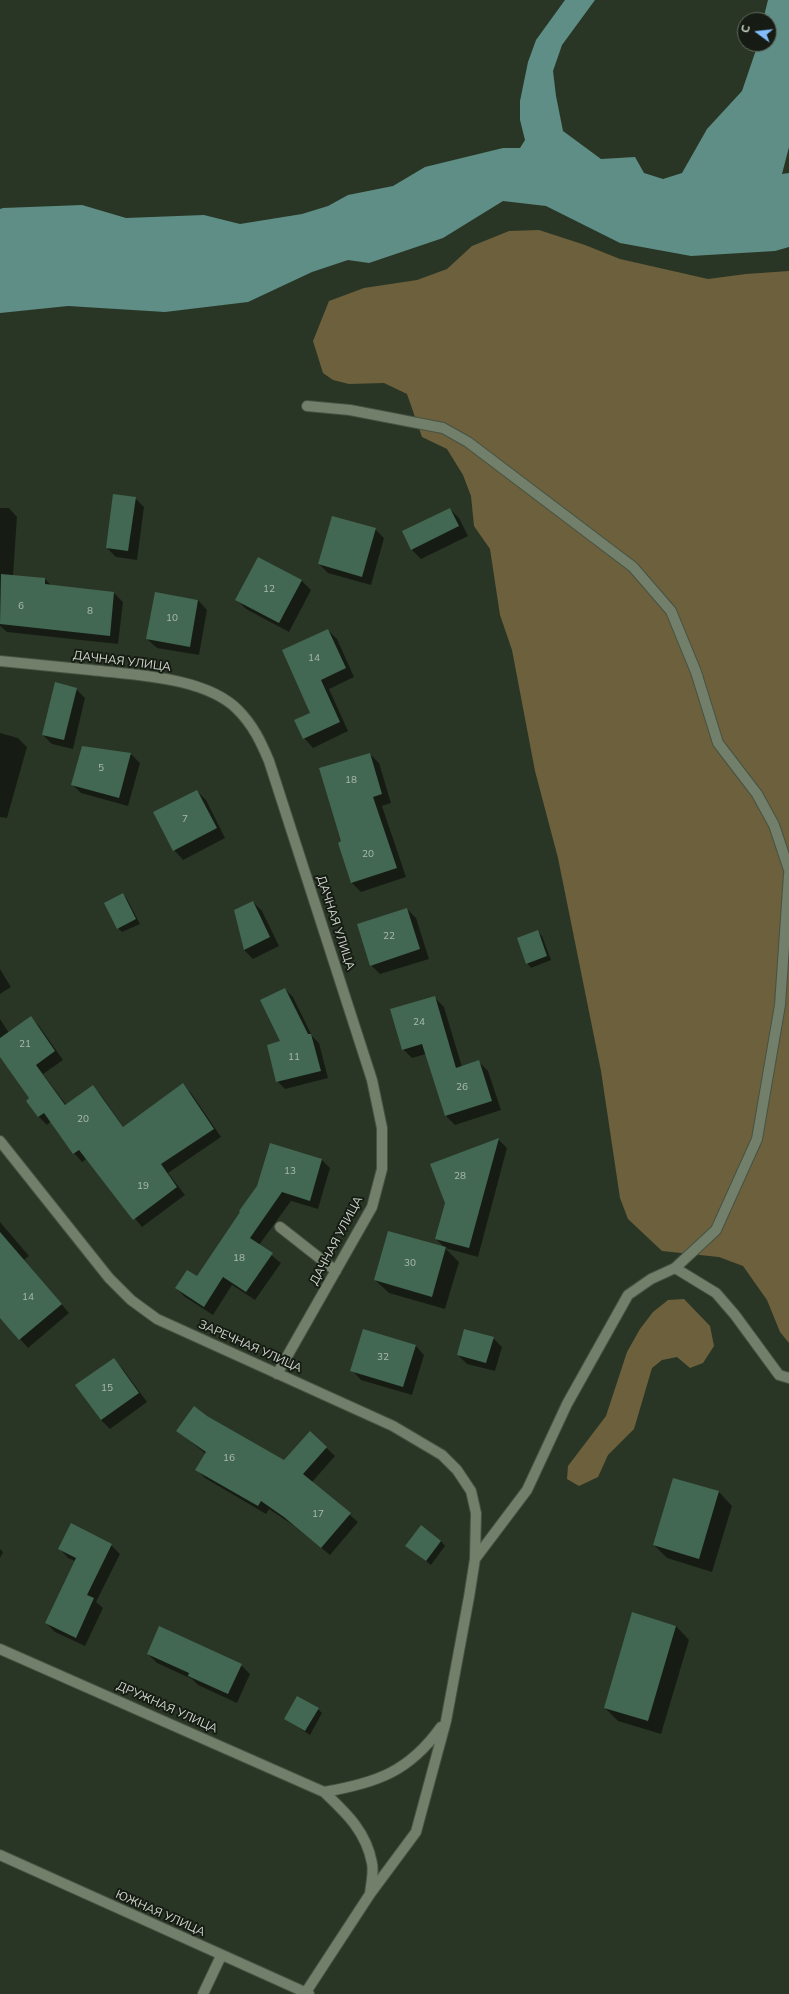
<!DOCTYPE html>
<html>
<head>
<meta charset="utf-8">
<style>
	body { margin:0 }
	#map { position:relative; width:789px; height:1994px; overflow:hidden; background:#2a3625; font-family:"Nunito Sans",sans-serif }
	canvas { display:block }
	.north { position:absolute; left:737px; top:12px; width:40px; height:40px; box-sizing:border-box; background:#161c14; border:1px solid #60675e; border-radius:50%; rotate:285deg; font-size:11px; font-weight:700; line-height:16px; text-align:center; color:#cfd7cc }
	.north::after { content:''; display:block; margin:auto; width:14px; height:18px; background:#83bcfb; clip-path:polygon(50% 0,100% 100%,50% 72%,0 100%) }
</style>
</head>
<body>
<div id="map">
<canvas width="789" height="1994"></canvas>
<div class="north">С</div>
</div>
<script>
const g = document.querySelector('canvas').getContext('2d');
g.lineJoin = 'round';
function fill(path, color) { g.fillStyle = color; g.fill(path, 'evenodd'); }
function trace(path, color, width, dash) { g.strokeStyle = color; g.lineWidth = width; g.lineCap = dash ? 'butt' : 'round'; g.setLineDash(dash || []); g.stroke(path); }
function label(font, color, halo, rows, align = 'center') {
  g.font = font + ' "Nunito Sans",sans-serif'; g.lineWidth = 4; g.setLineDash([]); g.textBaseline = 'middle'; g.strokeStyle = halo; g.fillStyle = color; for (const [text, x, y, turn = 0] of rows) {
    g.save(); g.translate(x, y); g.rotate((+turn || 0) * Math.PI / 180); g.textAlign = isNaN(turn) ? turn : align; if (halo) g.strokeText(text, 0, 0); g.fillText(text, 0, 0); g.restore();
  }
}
const forest = new Path2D(`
	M539,230L585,245L620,259L708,279L746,274L789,271V1343L780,1332L767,1300L743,1266L719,1257L662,1251L628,1219L620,1198L601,1071L558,858L535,771L512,650L500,615L490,549L474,526L471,496L463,475L447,449L422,437L407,394L384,383L349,384L333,380L323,373L313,341L329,301L364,288L417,280L447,269L472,246L509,231Z
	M684,1299L710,1326L714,1346L703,1363L690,1368L677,1357L662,1360L652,1368L634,1429L608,1455L598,1477L579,1486L567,1479L568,1466L606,1416L627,1352L640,1329L653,1312L668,1300Z`);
const water = new Path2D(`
	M565,0H595L562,45L553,71L556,96L563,131L601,159L635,157L644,173L663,179L682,173L707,129L742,91L758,44H769V20H763L768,0H789V147L782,174L789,173V247L775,251L691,256L620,243L546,206L503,201L443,238L369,263L348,260L312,272L248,302L165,312L68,306L0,313V209L3,208L82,205L126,218L204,215L240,224L302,214L328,206L348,195L393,186L425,167L503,148H520L525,140L520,120V101L528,62L536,40Z`);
const shadow = new Path2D(`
	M135,498L144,507L137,560L116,557L107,548Z
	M0,508H9L17,517L13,576L45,579L52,586L114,593L123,602L118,644L7,632L0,626Z
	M450,509L459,518L468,536L421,559L412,550Z
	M375,529L384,538L371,585L328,573L319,564Z
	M259,558L302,581L311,590L289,632L246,609L237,600Z
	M156,593L198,600L207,610L199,655L157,648L147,639Z
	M328,630L337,639L354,677L329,689L348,731L313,748L304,738L312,713Z
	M76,689L85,698L73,749L52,744L43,735Z
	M0,733L18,738L27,747L7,818L0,817Z
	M82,747L131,754L140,763L128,806L81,793L72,784Z
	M370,754L379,763L391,803L382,806L406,877L361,892L352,883L339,843L343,842Z
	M197,791L206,800L225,838L183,860L174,850Z
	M123,894L127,899L140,924L122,932L118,928Z
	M253,902L262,911L279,946L253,959L244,950Z
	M407,909L416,918L429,959L380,974L371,965Z
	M537,931L542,936L551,960L531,968L527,963Z
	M0,969L11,987L0,994Z
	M285,989L293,997L312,1036L319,1043L328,1078L285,1089L277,1081Z
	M435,998L444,1007L462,1067L479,1062L488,1071L501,1110L455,1125L446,1116L426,1054L412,1058L403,1049Z
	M31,1018L39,1026L63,1060L43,1074L67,1106L93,1087L101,1095L124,1128L182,1084L191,1093L221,1137L168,1173L185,1195L142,1227L86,1159L82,1162L74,1153L51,1121L47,1125L38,1116L30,1099L0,1055V1019L9,1033Z
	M498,1139L507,1148L478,1257L445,1248L436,1239Z
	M322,1160L330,1168L318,1209L291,1201L259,1245L281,1263L255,1300L232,1285L213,1315L185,1297L176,1288L197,1278L241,1213Z
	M0,1222L29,1256L24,1260L69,1313L28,1348L0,1316Z
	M445,1248L459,1262L445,1309L389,1293L375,1280Z
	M493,1338L502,1347L495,1371L467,1364L458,1355Z
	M415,1345L424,1355L412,1395L361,1380L352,1370Z
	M113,1359L122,1368L147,1402L110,1429L101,1420Z
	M206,1417L284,1461L310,1432L335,1456L312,1482L358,1522L330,1555L293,1525L269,1509L266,1514L205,1478L197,1470L206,1454L178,1431Z
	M719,1492L732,1506L712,1572L667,1558L654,1545Z
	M441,1541L445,1546L431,1565L407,1546Z
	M111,1545L120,1554L96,1602L103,1608L85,1646L55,1632L46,1623L75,1561L68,1558L59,1548Z
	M0,1549L3,1552L0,1558Z
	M633,1614L676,1626L689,1640L661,1734L618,1721L605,1708Z
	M148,1654L241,1665L250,1674L237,1703L198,1685L192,1679L157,1663Z
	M318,1709L322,1713L310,1735L285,1719Z`);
const building = new Path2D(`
	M113,494L136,497L128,551L106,548Z
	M450,508L459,526L411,550L402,531Z
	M332,516L376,528L362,577L318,564Z
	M258,557L302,580L279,623L235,600Z
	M1,574L45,578V584L114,592L110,636L0,624Z
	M155,592L198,600L190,647L146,639Z
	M328,629L346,668L321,680L340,722L303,739L294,720L310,713L282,650Z
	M55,682L77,688L64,740L42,735Z
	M82,746L131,753L119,798L71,785Z
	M370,753L382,794L373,797L397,868L351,883L338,843L341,841L319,768Z
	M197,790L217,828L173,851L153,812Z
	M123,893L136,919L117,929L104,903Z
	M253,901L270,937L244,950L234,910Z
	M407,908L420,949L370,966L357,924Z
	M538,930L547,956L526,964L517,938Z
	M285,988L308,1034H311L321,1071L276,1082L267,1045L280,1041L260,1000Z
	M435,996L456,1068L479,1060L492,1101L445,1116L422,1044L402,1050L390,1009Z
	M31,1016L55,1051L36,1065L65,1105L93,1085L123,1127L183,1083L214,1129L161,1164L177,1187L133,1220L79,1150L73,1154L44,1113L38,1117L26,1101L29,1098L0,1057V1038Z
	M499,1138L469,1248L435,1239L445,1203L430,1164Z
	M270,1143L322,1159L310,1201L282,1192L250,1238L273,1253L246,1292L223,1277L204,1307L175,1288L187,1270L197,1276L240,1212L239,1211L257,1186Z
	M388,1231L446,1247L432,1297L374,1280Z
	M0,1232L62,1304L19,1340L0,1318Z
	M363,1329L416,1345L403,1387L350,1371Z
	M464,1329L494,1337L486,1363L457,1355Z
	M114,1358L139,1393L101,1420L75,1385Z
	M194,1406L207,1416L284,1460L310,1431L327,1447L303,1474L351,1513L321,1548L284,1517L261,1501L258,1506L195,1470L206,1452L176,1431Z
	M673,1478L719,1491L699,1559L653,1545Z
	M71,1523L112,1544L87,1595L94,1598L76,1638L45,1623L76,1558L58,1549Z
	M421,1525L441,1541L426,1561L405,1546Z
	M632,1612L676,1626L648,1721L604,1708Z
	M159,1626L242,1664L228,1694L188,1676L189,1673L147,1654Z
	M297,1696L319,1708L305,1731L284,1719Z`);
const minor = new Path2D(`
	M307,406L350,410L443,428L468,442L633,567L671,611L696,672L718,743L757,794L774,825L789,870
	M0,661C30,664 60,667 91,670C134,675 206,677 238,710C253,725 261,742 269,761L372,1080L382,1128V1169L372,1207L277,1374
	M0,1141L109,1278L131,1300L157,1319L393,1426L442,1455L457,1470L471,1491L476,1513L475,1559L469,1597L446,1721L416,1832L370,1894L306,1992
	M280,1227L336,1271
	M675,1268L716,1293L735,1315L779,1375L789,1378
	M475,1559L527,1490L567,1404L628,1295L651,1279L675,1268L716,1230L757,1139L780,1005L789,874
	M0,1649L324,1792C346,1813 366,1831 372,1863C374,1872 371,1884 370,1894
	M324,1792C376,1783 409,1772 441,1727
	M0,1855L309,1994
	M203,1994L221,1956`);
const numberNames = [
	["12",269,590],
	["6",21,607],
	["8",90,612],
	["10",172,619],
	["14",314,659],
	["5",101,769],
	["18",351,781],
	["7",185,820],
	["20",368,855],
	["22",389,937],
	["24",419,1023],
	["21",25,1045],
	["11",294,1058],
	["26",462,1088],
	["20",83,1120],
	["13",290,1172],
	["28",460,1177],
	["19",143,1187],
	["18",239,1259],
	["30",410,1264],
	["14",28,1298],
	["32",383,1358],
	["15",107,1389],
	["16",229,1459],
	["17",318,1515]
];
const streetNames = [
	["ДАЧНАЯ УЛИЦА",122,662,7],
	["ДАЧНАЯ УЛИЦА",335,923,72],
	["ДАЧНАЯ УЛИЦА",337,1241,-62],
	["ЗАРЕЧНАЯ УЛИЦА",250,1347,24],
	["ДРУЖНАЯ УЛИЦА",167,1708,24],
	["ЮЖНАЯ УЛИЦА",160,1914,24]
];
fill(forest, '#6d603d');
fill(water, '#5e8e86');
fill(shadow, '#0007');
fill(building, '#426753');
trace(minor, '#475242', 12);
trace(minor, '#717f6b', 10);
label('10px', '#acbbae', null, numberNames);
label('12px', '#cfd7cc', '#161c14', streetNames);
</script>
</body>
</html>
